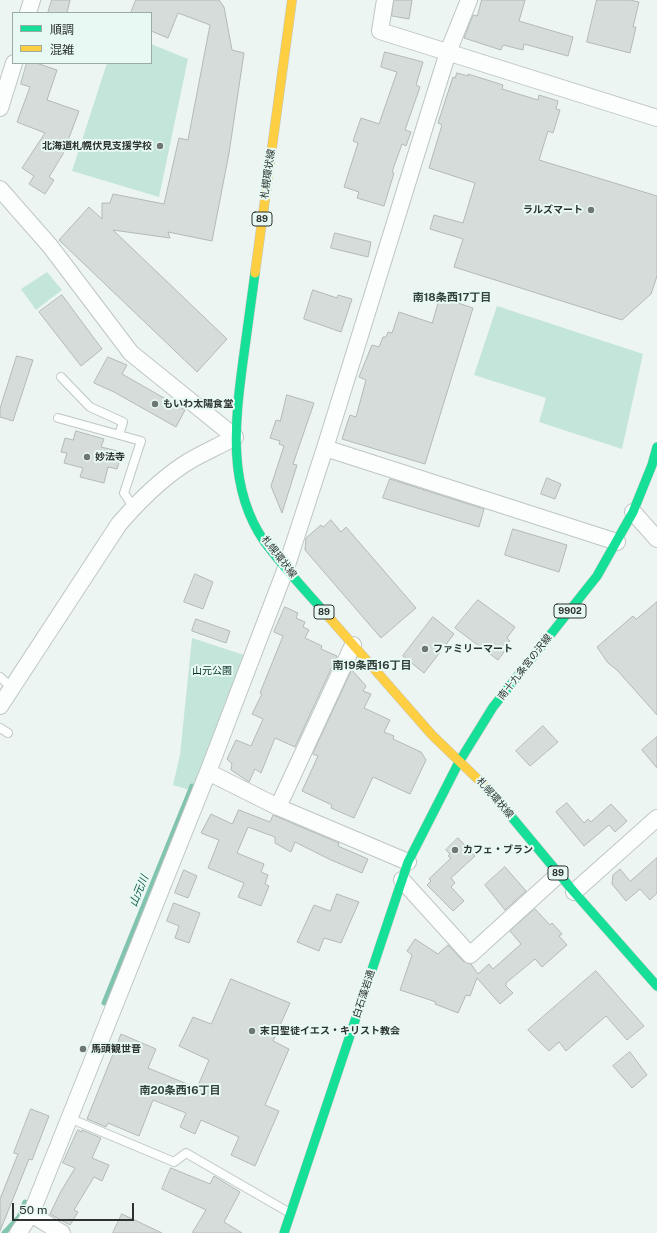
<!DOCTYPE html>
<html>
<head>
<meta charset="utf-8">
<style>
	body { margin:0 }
	#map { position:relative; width:657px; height:1233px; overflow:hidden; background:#ecf5f2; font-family:"Public Sans","Noto Sans JP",sans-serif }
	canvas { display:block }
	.legend { position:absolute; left:12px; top:12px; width:140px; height:52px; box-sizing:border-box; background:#e8f9f3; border:1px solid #9daaa5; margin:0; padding:5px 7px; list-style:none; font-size:12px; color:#2c3330 }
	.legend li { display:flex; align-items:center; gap:8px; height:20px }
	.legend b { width:20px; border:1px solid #9daaa5 }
	.scale { position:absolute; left:12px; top:1203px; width:122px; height:18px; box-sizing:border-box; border:2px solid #2c3330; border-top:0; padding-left:5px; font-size:12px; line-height:14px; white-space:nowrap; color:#2c3330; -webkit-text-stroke:3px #e8f9f3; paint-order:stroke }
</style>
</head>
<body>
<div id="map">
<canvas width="657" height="1233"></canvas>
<ul class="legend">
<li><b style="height:5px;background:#16e098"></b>順調</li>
<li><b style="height:5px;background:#ffcf43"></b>混雑</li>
</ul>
<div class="scale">50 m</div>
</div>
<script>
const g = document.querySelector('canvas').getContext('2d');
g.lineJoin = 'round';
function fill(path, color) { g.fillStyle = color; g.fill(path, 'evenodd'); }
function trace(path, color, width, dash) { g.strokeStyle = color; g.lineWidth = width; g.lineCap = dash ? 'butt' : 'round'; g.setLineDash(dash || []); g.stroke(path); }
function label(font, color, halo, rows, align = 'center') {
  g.font = font + ' "Public Sans","Noto Sans JP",sans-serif'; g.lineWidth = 4; g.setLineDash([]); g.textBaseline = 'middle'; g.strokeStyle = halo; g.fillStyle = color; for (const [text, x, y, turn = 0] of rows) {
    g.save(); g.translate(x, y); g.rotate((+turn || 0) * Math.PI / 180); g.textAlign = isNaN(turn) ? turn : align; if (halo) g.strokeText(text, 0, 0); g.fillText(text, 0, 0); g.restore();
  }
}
const green = new Path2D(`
	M151,44L188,59L159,197L72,171L107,63H151Z
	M47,272L62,290L36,310L21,289Z
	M497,306L643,354L622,449L539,422L546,398L474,375Z
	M192,638L244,655L193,791L173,785L180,755Z`);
const stream = new Path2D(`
	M104,1003L192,786
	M4,1233L19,1217L25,1202`);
const building = new Path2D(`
	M52,0H70L67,13H48Z
	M136,0H219L224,7L232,50L244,53L229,153L212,241L168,232L170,238L113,230L227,339L197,372L59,240L89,207L102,219V203H110L113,194L164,204L179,138L188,140L210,25L178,13L168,38L151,31V13H131Z
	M394,0H412L409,19L392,16Z
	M482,0H525L519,21L573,37L568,56L524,44L523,50L503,45L501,50L464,38L473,15L477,16Z
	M597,0H630L639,2L633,27H636L630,53L587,42Z
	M385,52L423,62L416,85L420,87L405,130L411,132L406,146L402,144L392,172L394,173L384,206L357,198L359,192L344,187L358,143L353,141L361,118L379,124L397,72L381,67Z
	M27,63H36L57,70L47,100L79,111L63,154L49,177L54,180L45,194L29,184L34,176L22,168L45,133L17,122L30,87L21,84Z
	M457,73L468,76V74L503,85L502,89L538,100L539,95L558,101L556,109L560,110L553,133L548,131L539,160L657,196V276L651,294L622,320L454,267L463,239L430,229L434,215L463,223L475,183L429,168L442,125L438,123L453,77L455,78Z
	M335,233L371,242L368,257L331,248Z
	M313,290L337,298L338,295L352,299L341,332L304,319Z
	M62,295L102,349L81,366L39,312Z
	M440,297L473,308L425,464L342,439L350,415L356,417L366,380L359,377L372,345L379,347L383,337H386L388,332L392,333L399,312L432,323Z
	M17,356L33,360L13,421L0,417V409Z
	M108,357L127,365L122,374L185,410L176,427L114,392L94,383Z
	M287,395L314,403L293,464L297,465L282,513L271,486L284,446L279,444L280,441L270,438L276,420L280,421Z
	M76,431L104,439L101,447L122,452L117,469L108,467L104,483L80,477L83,468L64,463L67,453L61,452L65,438L73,440Z
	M547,478L561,484L555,499L541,494Z
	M390,479L484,509L479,527L383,498Z
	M331,520L341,532L346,527L416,608L381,638L305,550L306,538L321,525L323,527Z
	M513,529L567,545L559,572L505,555Z
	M195,574L213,582L203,609L184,602Z
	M478,600L515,627L507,638L510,641L505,646L507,648L498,660L455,628Z
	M657,602V715L617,670L608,663L597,647L633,616L636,619Z
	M285,607L298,613L296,618L305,622L303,627L309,630L305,638L322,646L321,649L337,656L295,747L275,738L261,773L255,769L249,782L231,770L232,764L227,759L236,740L251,746L263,719L252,714L262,694L260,693L283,636L274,632Z
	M433,617L454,634L424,673L403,656Z
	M196,619L230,631L226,643L192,631Z
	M352,670L366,686L363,691L371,694L364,708L390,720L384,732L394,736L393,739L421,752L426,760L410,794L373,777L354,818L331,808L332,805L302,791L318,756L313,754Z
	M543,726L558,742L530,766L516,751Z
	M657,737V768L642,750Z
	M567,803L584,823L588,819L591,822L611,804L627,821L615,832L609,825L584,846L556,812Z
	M239,810L270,822L273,815L339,843L338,846L368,859L362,873L331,860L295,842L291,852L275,843V837L248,827L237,853L264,864L261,872L268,875L265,884L269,886L261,906L238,897L244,883L208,868L219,840L201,833L211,814L232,824Z
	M458,838L475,856L451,878L455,883L451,887L464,901L453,911L427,885L431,881L429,879L451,858L448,856L450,854L446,850Z
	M657,858V893L650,900L640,889L626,901L612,884L613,875L620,869L630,881Z
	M505,867L526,891L505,910L485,885Z
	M184,870L197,876L188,898L175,893Z
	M337,894L359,902L341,943L324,938L319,951L297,942L314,905L330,911Z
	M174,903L200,913L189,943L175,938L179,926L167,921Z
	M535,909L550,925L552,923L562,934L559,936L567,945L542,967L535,959L506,983V986L513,993L500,1004L477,978L470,996L466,995L458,1013L435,1004L436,1002L400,990L412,955L407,951L415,939L438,954L448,945L463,961L471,964L478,974L489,964L493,969L521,944L510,931Z
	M596,971L644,1026L627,1040L606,1016L566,1051L559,1042L549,1051L528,1030Z
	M231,979L290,1003L273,1041L289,1049L265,1105L279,1111L255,1166L231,1155L239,1137L201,1120L195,1134L180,1127L186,1113L153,1100L139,1136L108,1123L106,1127L87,1119L121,1034L156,1049L148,1068L197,1088L209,1060L179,1046L193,1017L211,1024Z
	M630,1052L647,1075L632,1088L613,1066Z
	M31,1109L49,1116L32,1160L29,1159L0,1231V1199L18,1154L14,1153Z
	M78,1130L82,1132V1130L101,1138L92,1158L109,1165L102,1181L94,1177L74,1210L78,1212L70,1225L50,1214L60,1193L75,1168L63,1163Z
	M171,1168L210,1184L214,1176L240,1192L224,1222L242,1233H192L206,1210L162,1189Z
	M122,1214L162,1233H113Z`);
const lane = new Path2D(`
	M61,377L90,407L123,422L119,435
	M58,418L141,441L124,493L134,508
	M0,677L12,688
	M0,728L8,733
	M69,1118L174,1162L186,1153L290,1213`);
const street = new Path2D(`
	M385,0L380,31L657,118
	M28,13L32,0
	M0,108L14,63
	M0,189L50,246L131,353L235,437C218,447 199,454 183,465C159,481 138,502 119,524L0,706
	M325,448L617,542
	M633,512L657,539
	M208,772L278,807L408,862
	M278,807L353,645
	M402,880L470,955L559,874
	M574,892L657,818
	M31,1214L62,1233
	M18,1233L31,1214L208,772L286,568L325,448L448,52L469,0`);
const fast = new Path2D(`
	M255,273C251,302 247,332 243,361C235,421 227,487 264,541C283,567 306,591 327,615
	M459,762L493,707L597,576L633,512L652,465L657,447
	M490,791L574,892L657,986
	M284,1233L408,862L459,762`);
const slow = new Path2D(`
	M255,273L292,0
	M327,615L432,735L490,791`);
const markers = [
	[160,146,4,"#6f7774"],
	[591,210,4,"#6f7774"],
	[155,404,4,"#6f7774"],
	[87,457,4,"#6f7774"],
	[425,649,4,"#6f7774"],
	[455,850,4,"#6f7774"],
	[252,1031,4,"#6f7774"],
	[83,1049,4,"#6f7774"]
];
const shields = [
	[262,219,20],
	[570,611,32],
	[324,612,20],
	[558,873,20]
];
const shieldNames = [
	["89",262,219],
	["9902",570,611],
	["89",324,612],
	["89",558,873]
];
const poiNames = [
	["北海道札幌伏見支援学校",152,146,"right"],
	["ラルズマート",583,210,"right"],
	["もいわ太陽食堂",163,404],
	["妙法寺",95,457],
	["ファミリーマート",433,649],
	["カフェ・ブラン",463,850],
	["末日聖徒イエス・キリスト教会",260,1031],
	["馬頭観世音",91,1049]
];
const streetNames = [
	["札幌環状線",268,174,-82],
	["札幌環状線",279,557,52],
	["南十九条宮の沢線",525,667,-52],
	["札幌環状線",495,798,49],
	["白石藻岩通",364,994,-72]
];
const parkNames = [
	["山元公園",212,671]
];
const neighbourhoodNames = [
	["南18条西17丁目",452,298],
	["南19条西16丁目",372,666],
	["南20条西16丁目",180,1091]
];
const waterNames = [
	["山元川",139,891,-68]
];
fill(green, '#c4e5da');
trace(stream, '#80c4b0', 5);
fill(building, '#d5dcd9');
trace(building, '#b2bab7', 1);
trace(lane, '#bfc6c4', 10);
trace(street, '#bfc6c4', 18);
trace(fast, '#bfc6c4', 10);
trace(slow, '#bfc6c4', 10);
trace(lane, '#fcfefd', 8);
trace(street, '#fcfefd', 16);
trace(fast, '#16e098', 9);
trace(slow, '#ffcf43', 9);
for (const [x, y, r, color] of markers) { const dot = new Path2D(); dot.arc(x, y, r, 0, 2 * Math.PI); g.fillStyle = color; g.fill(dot); trace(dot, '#e8f9f3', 1.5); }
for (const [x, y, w] of shields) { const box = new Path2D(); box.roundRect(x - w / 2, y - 7, w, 14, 3); g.fillStyle = '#e8f9f3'; g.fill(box); trace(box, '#2c3330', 1); }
label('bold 9px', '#2c3330', null, shieldNames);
label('bold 10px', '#2c3330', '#e8f9f3', poiNames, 'left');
label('10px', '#2c3330', '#e8f9f3', streetNames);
label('10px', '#083529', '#e8f9f3', parkNames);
label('bold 11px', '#33413c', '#e8f9f3', neighbourhoodNames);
label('italic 11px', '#145f4c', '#e8f9f3', waterNames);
</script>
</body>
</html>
